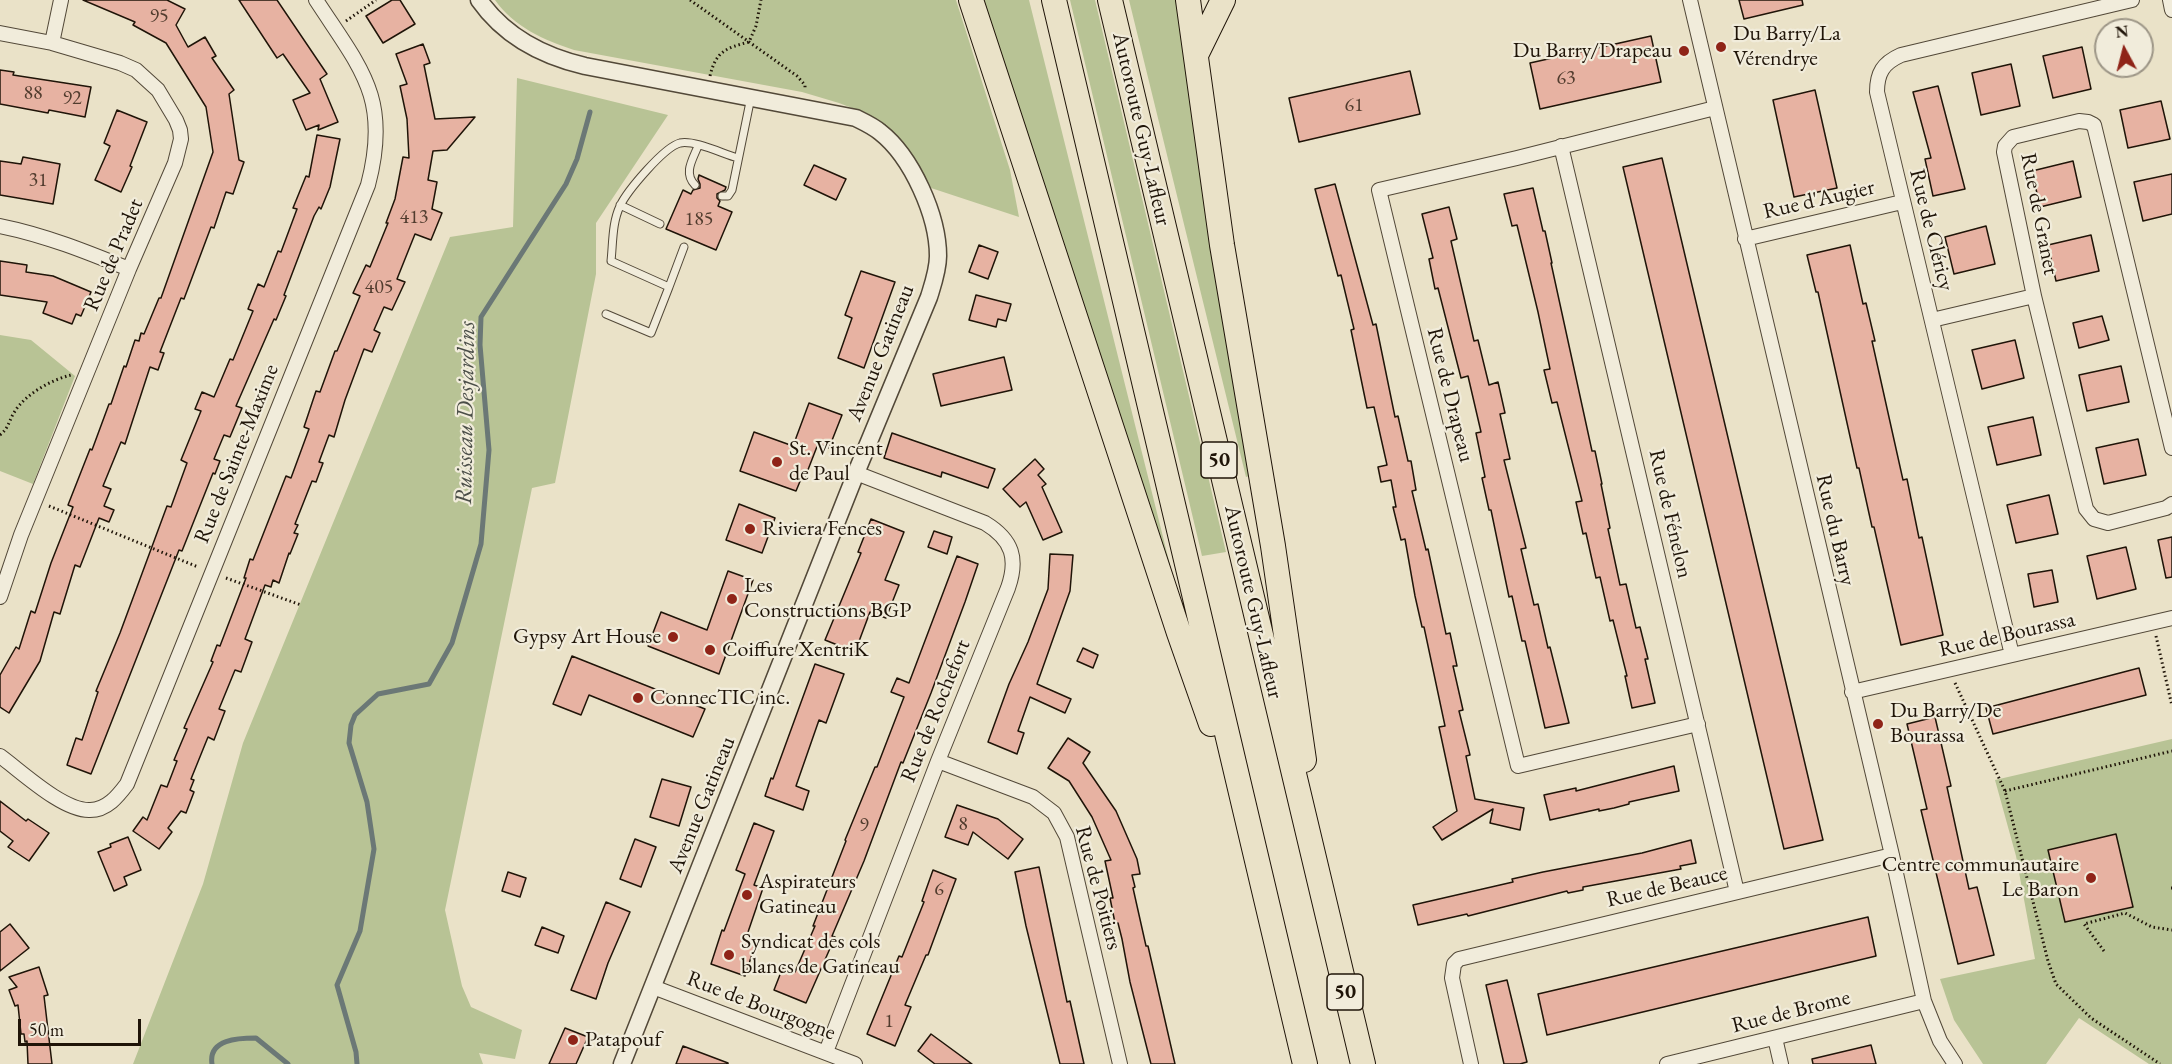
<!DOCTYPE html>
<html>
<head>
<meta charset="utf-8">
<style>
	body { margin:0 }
	#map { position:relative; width:2172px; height:1064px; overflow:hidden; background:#eae2c8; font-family:"EB Garamond",serif }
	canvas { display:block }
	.north { position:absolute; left:2094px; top:18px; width:60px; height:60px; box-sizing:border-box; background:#f1ecdb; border:2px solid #9d9687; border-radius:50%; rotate:353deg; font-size:16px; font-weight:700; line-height:24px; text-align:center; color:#1f1408 }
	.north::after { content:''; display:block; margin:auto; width:21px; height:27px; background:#8f2418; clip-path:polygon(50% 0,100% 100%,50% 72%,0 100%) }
	.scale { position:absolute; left:18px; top:1019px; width:123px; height:27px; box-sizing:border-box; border:3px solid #1f1408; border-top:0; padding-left:8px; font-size:18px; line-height:21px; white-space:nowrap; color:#1f1408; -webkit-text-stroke:4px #f1ecdb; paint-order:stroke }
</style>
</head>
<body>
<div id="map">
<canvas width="2172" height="1064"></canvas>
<div class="north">N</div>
<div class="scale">50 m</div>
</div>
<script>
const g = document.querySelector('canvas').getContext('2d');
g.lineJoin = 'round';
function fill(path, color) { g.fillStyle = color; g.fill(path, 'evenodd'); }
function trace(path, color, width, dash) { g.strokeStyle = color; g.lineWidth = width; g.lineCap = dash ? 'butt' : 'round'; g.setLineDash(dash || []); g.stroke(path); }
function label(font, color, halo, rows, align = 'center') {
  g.font = font + ' "EB Garamond",serif'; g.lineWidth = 4.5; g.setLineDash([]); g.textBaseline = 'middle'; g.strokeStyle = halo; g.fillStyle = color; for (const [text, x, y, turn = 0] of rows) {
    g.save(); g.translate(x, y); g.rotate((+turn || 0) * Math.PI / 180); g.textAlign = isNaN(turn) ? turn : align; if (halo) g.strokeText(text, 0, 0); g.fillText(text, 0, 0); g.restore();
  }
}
const green = new Path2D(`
	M495,0H956L1010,170L1019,217L928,187L860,111L839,103L802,92L574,50C544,40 514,27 495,0Z
	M980,0H1029L1170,565L1165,566Z
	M1070,0H1095L1226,552L1202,556Z
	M1129,0H1176L1253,475L1246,477Z
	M517,78L668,115L596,223V274L555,483L532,488L445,910L462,986L471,1007L522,1030L515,1059L479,1053L483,1064H133L203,884L243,743L450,237L513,227Z
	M0,335L31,340L75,376L33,484L0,471Z
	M2172,739V1064H2149L2079,1018L2046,1064H1983L1954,1020L1940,979L2035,959L2016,856L1995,780Z`);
const stream = new Path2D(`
	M212,1064C208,1039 239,1038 256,1038L288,1064
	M357,1064L356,1052L337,985L360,931L374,849L367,802L349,743L351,725L355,715L378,694L429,684L452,643L481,544L489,450L480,345L481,317L566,184L577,159L590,112`);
const building = new Path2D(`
	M83,0H167L185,9L176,25L188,47L205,37L216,56L212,58L234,90L229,94L239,160L244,162L233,194L226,192L214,228L211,227L184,299L181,298L160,352L164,353L158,370L150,367L125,444L121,442L103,486L111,489L104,506L114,510L109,522L99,518L80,567L75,565L60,614L54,612L40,661L9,713L0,707V675L16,647L19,649L31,611L35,613L51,563L73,507L68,505L90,449L92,450L109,404H111L124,366L126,367L135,340L139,341L141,333L144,334L159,298H161L213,152L206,107L166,43L133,25L135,22Z
	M239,0H277L327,74L320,79L338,122L318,130L319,125L306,130L293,100L310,93L283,54L277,58Z
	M392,0H400L415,24L383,43L366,16Z
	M1739,0H1802L1803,5L1744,19Z
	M1651,36L1661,82L1540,109L1530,63Z
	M423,44L430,63L424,65L435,119L475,117L447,150L433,151L428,180L437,182L432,209L442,213L431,240L415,234L397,279L405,282L392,310L384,307L374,330L380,333L372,352L364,349L345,400L334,437L329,435L319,462L323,463L316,482L312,481L295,524L298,525L294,533L298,534L290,554L289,553L279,583L273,580L271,587L265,585L245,639L252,642L241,672L235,670L219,709L225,711L214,740L208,737L191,779L194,780L190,790L194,792L186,813L181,811L168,828L172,832L159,849L133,831L143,817L147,820L161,785L167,787L177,761L174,760L187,729L184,728L213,662L211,661L217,645L220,646L246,578H244L250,559L253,560L286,476L291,478L309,429L304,427L316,391L320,392L335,351H337L360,296L353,293L366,265L370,267L388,223H386L395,199L403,157L409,158L407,119L400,86L407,84L396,54Z
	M2082,47L2091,89L2053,98L2043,56Z
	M2011,64L2020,106L1981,115L1972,73Z
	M0,70L14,72L13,75L91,87L85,117L49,110L48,113L0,104Z
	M1410,71L1420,114L1299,142L1289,98Z
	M1938,86L1965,189L1933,196L1925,159L1931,158L1913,92Z
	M1815,90L1837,188L1794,197L1773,100Z
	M2161,101L2170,139L2128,148L2120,110Z
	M117,110L147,122L130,166L132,167L121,192L95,180L110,146L104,143Z
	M317,135L340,139L330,187L321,209L319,207L314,216L284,295L286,296L276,320L274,319L236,406L242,408L230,437L224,435L214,459L220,461L215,474L213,473L182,551L179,550L91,774L67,765L76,738L82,740L98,692L96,691L120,633L167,506L171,507L187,463L181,460L201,411L195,409L202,392L214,397L230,359L233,360L253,311L248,309L258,284L264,287L278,251L281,252L297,209L293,208L306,176L309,177Z
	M23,157L60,164L53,204L0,195V161L21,164Z
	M1662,158L1823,840L1784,849L1623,167Z
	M2073,161L2081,197L2040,207L2032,171Z
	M814,165L846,179L836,200L804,185Z
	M2172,174V214L2143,221L2134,182Z
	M699,175L726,187L725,190L717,194V198L720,201L718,206L732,212L716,250L666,229L683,190L691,194L693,190L700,188V184L698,179Z
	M1335,184L1373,325L1376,324L1395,417L1398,416L1408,461H1411L1416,490L1412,491L1426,550L1428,549L1446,634L1450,633L1457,666H1453L1463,710L1459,711L1470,755L1466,756L1475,799L1524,808L1520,830L1490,823L1493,809L1442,840L1433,827L1457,811L1439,727L1445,726L1424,627H1422L1415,596L1405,539L1401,540L1393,507H1396L1391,480L1381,482L1378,467L1387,465L1374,407L1367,408L1351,330L1354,329L1341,275L1338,276L1315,189Z
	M1533,188L1543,231H1545L1552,263H1551L1592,451H1595L1602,484H1601L1610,528L1608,529L1620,585L1626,584L1636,628L1640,627L1648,659H1645L1655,703L1632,708L1625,676H1627L1613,620L1610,621L1600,577L1596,578L1586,533L1583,534L1576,502L1582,501L1575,473L1557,402L1552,403L1544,370L1550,369L1538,312L1517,225L1512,226L1504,194Z
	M1449,207L1457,239L1451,241L1474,341L1478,340L1489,385L1498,382L1505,413L1500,414L1510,459L1504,460L1526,548L1521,549L1534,605L1538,604L1548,648L1550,647L1569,723L1545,728L1525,641H1522L1512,596L1509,597L1491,510H1489L1482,478L1485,477L1476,433L1481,432L1468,376L1461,378L1438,288L1435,289L1429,259L1433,258L1422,214Z
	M1986,226L1995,264L1954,274L1945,237Z
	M2091,235L2099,271L2056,281L2048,245Z
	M979,245L998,252L988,279L969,272Z
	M1850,245L1863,304L1866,303L1875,341H1872L1903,480L1907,479L1919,538L1922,537L1943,635L1901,645L1874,527H1872L1859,468H1857L1818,292H1816L1807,255Z
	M0,261L27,265L26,272L53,276L91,292L81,316L76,314L72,324L43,313L47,302L0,295Z
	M861,271L895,282L864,368L838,358L852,318L845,315Z
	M976,295L1011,304L1006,321L998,319L996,327L969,320Z
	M2102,316L2109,340L2079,348L2073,323Z
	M2015,340L2024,378L1982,389L1972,350Z
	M1004,357L1012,390L941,406L933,374Z
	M2121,366L2129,402L2087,411L2079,375Z
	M809,403L842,415L829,448L818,444L804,480L801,479L796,491L740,471L754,432L793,446Z
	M2033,417L2041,455L1997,465L1988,427Z
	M892,433L995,469L988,488L942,472L941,477L884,458Z
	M2138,439L2146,475L2104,484L2096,448Z
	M1035,459L1044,469L1038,475L1046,484L1042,487L1062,532L1043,540L1026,502L1020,507L1003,489Z
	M2049,495L2058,534L2016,543L2007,505Z
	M739,504L775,518L762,553L726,540Z
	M871,519L904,532L885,580L899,585L886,618L870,612L855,652L825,640L861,553L858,552Z
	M934,531L952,537L947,554L928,547Z
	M2172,537V577L2166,578L2158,540Z
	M2126,547L2136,589L2097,599L2087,556Z
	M1050,554L1073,555L1070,591L1037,684L1071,699L1065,713L1030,697L1018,731L1024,733L1017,754L988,742L1009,684L1028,642L1048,589Z
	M957,556L978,564L965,602L931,693L903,763L901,762L864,861L832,936L835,937L806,1003L774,990L783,967L795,972L815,926H813L846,841L845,840L875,767H877L904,697L891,692L897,678L909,683Z
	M2052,570L2058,602L2034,607L2028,574Z
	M728,571L753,580L719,674L648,646L661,612L707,630Z
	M1083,648L1098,655L1093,668L1077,661Z
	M572,656L705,709L693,737L589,695L581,715L553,704Z
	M815,664L844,674L826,723L819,720L796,786L809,791L803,810L765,796L771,778L773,779Z
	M2139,668L2146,695L1993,734L1986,708Z
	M1935,717L1951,786L1947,787L1969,889L1977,887L1994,955L1958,964L1921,810L1927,809L1907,724Z
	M1068,738L1090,752L1083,763L1116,811L1137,859L1140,874L1132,875L1135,887L1133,888L1146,946H1148L1175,1064H1151L1130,982L1122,939L1118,923H1115L1110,898H1113L1105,861L1111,860L1092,817L1069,781L1048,768Z
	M1674,766L1679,791L1629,802V804L1614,808L1599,811V809L1550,820L1544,795L1576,788V791Z
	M662,779L691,787L679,826L650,817Z
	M0,801L26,821L28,819L49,833L29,861L8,847L13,841L0,831Z
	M957,805L998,819L1023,839L1008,859L973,832L968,845L945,837Z
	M754,823L774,831L754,885L763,888L746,938L756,942L745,976L711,964L722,930L724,931L745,874L736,870Z
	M2116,834L2133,907L2065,922L2048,850Z
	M128,837L141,870L124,877L127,885L114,891L98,852L111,847L110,844Z
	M635,839L656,847L641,887L620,879Z
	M1691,840L1696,863L1680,866L1681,869L1583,887V890L1568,893L1567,891L1468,916L1467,914L1418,925L1413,905L1513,882L1512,879L1543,872L1642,853Z
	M1039,867L1067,1002L1070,1001L1084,1064H1060L1026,926L1015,872Z
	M933,870L956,879L928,955H926L905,1005L911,1007L895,1046L867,1034L899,956L902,957L924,902L922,901Z
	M508,872L526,878L520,897L502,891Z
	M606,902L630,912L608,963L596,999L571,990Z
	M1868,917L1876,956L1547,1035L1538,994Z
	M10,924L29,948L0,971V932Z
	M542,927L564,936L558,953L535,945Z
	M39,967L48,995L44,996L52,1064H28L27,1041L25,1042L24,1034H21L18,1005L15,1006L9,990L17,987L9,977Z
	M1507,980L1527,1062L1520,1064H1504L1486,985Z
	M565,1028L588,1037L576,1064H549Z
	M931,1034L972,1064H935L918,1051Z
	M1871,1045L1876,1064H1813L1812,1059Z
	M683,1046L728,1063V1064H676Z`);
const path = new Path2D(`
	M690,0L797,76L805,85V89
	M346,21L376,0
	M710,76C716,51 726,48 749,42L756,26L761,0
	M0,435C9,428 9,420 15,411C27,393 51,380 71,375
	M49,506L198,567
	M226,578L301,605
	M2156,636L2172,706
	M1955,683L2005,791L2048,961L2056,984L2091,1018L2160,1064
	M2005,791L2172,751
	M2171,888H2172
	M2104,951L2084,924L2125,913L2152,927L2172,930`);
const service = new Path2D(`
	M695,185C683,173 693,159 698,146
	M722,196H728L732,190L751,97
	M620,205L660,224
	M669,287L684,247
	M606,314L651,333L669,287L611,261C613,243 612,223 620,206C627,191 664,147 680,143C695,140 723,154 738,158`);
const minor = new Path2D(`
	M1690,0L1892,855L1924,1001L1940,1041L1955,1064
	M2170,0L2172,10
	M0,33L52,43L120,63L136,70L158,90L176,120L180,130L181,139L175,163L129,269L21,535L0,597
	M52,43L61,0
	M1561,146L1737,892
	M0,226C45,235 87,252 129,269
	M1745,239L1902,202
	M1932,320L2034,296
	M2172,448L2094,125L2088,122L2079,121L2013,137L2005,146L2004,152L2034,296L2086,509L2094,519L2108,523L2166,508L2172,504
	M2012,655L1877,92C1877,73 1883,63 1901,55L2132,0
	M1852,692L2172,618
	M1698,724L1518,766L1379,190L1517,158L1715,108
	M0,756C22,772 63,811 90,810C107,810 118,796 127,784L368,185C391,98 361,69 316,0
	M938,761L1033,797L1054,813L1067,837L1120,1064
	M653,987L855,1064
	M1775,1038L1781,1064
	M826,1052L938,761L1008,588C1018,559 1013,540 985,523L856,473
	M1471,1064L1452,978L1454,964L1459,959L1892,855
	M1667,1064L1924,1001`);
const tertiary = new Path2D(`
	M479,0C505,37 542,56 585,66L856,118C864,122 873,126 880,132C912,157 938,216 938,256C938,270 933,284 929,297L856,473L622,1064`);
const motorway = new Path2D(`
	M971,0L1179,633L1211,724
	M1054,0L1305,1064
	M1110,0L1363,1064
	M1188,0L1222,245L1273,546L1304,760
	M1196,55L1223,0`);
const markers = [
	[1721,47,6,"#8f2418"],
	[1684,51,6,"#8f2418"],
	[777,462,6,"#8f2418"],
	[750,529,6,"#8f2418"],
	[732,599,6,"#8f2418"],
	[673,637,6,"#8f2418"],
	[710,650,6,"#8f2418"],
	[638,698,6,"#8f2418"],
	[1878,724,6,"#8f2418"],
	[2091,878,6,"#8f2418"],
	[747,895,6,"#8f2418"],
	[729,955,6,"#8f2418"],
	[573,1040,6,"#8f2418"]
];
const numberNames = [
	["95",159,17],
	["63",1566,79],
	["88",33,94],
	["92",72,99],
	["61",1354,106],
	["31",38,181],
	["413",414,218],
	["185",699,220],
	["405",379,288],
	["8",963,825],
	["9",864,826],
	["6",939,890],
	["1",889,1022]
];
const shields = [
	[1219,460,36],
	[1345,992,36]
];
const shieldNames = [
	["50",1219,460],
	["50",1345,992]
];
const poiNames = [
	["Du Barry/La",1733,34],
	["Vérendrye",1733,59],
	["Du Barry/Drapeau",1672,51,"right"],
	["St. Vincent",789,449],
	["de Paul",789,474],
	["Riviera Fences",762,529],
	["Les",744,586],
	["Constructions BGP",744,611],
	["Gypsy Art House",661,637,"right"],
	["Coiffure XentriK",722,650],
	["ConnecTIC inc.",650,698],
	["Du Barry/De",1890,711],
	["Bourassa",1890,736],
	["Centre communautaire",2079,865,"right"],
	["Le Baron",2079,890,"right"],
	["Aspirateurs",759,882],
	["Gatineau",759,907],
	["Syndicat des cols",741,942],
	["blancs de Gatineau",741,967],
	["Patapouf",585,1040]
];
const streetNames = [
	["Autoroute Guy-Lafleur",1141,129,77],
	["Rue d'Augier",1819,200,-13],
	["Rue de Granet",2039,214,79],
	["Rue de Cléricy",1931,230,76],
	["Rue de Pradet",114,255,-67],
	["Avenue Gatineau",881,353,-68],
	["Rue de Drapeau",1450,395,76],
	["Rue de Sainte-Maxime",237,454,-68],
	["Rue de Fénelon",1670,514,77],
	["Rue du Barry",1835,530,77],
	["Autoroute Guy-Lafleur",1253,602,77],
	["Rue de Bourassa",2007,635,-13],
	["Rue de Rochefort",936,711,-68],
	["Avenue Gatineau",702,805,-68],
	["Rue de Beauce",1667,887,-13],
	["Rue de Poitiers",1098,888,75],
	["Rue de Bourgogne",761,1006,21],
	["Rue de Brome",1791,1012,-14]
];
const waterNames = [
	["Ruisseau Desjardins",466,413,-89]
];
fill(green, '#b8c395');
trace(stream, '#6b7876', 5);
fill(building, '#e7b2a2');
trace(building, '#1f1408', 1.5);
trace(service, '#524838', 9);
trace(minor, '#524838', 16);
trace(tertiary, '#524838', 19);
trace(motorway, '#1f1408', 26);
trace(path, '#1f1408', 3, [1.5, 3]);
trace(service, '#f1ecdb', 7);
trace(minor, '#f1ecdb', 14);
trace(tertiary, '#f1ecdb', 16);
trace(motorway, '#eae2c8', 24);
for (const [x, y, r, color] of markers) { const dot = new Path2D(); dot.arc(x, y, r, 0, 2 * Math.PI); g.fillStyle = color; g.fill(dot); trace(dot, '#f1ecdb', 2); }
label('20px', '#513c2e', null, numberNames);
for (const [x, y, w] of shields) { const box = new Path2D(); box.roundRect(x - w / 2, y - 18, w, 36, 4.5); g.fillStyle = '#f1ecdb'; g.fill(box); trace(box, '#1f1408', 1.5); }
label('bold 21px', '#1f1408', null, shieldNames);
label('22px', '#1f1408', '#f1ecdb', poiNames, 'left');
label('22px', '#1f1408', '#f1ecdb', streetNames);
label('italic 24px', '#4b4e48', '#f1ecdb', waterNames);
</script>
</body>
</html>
